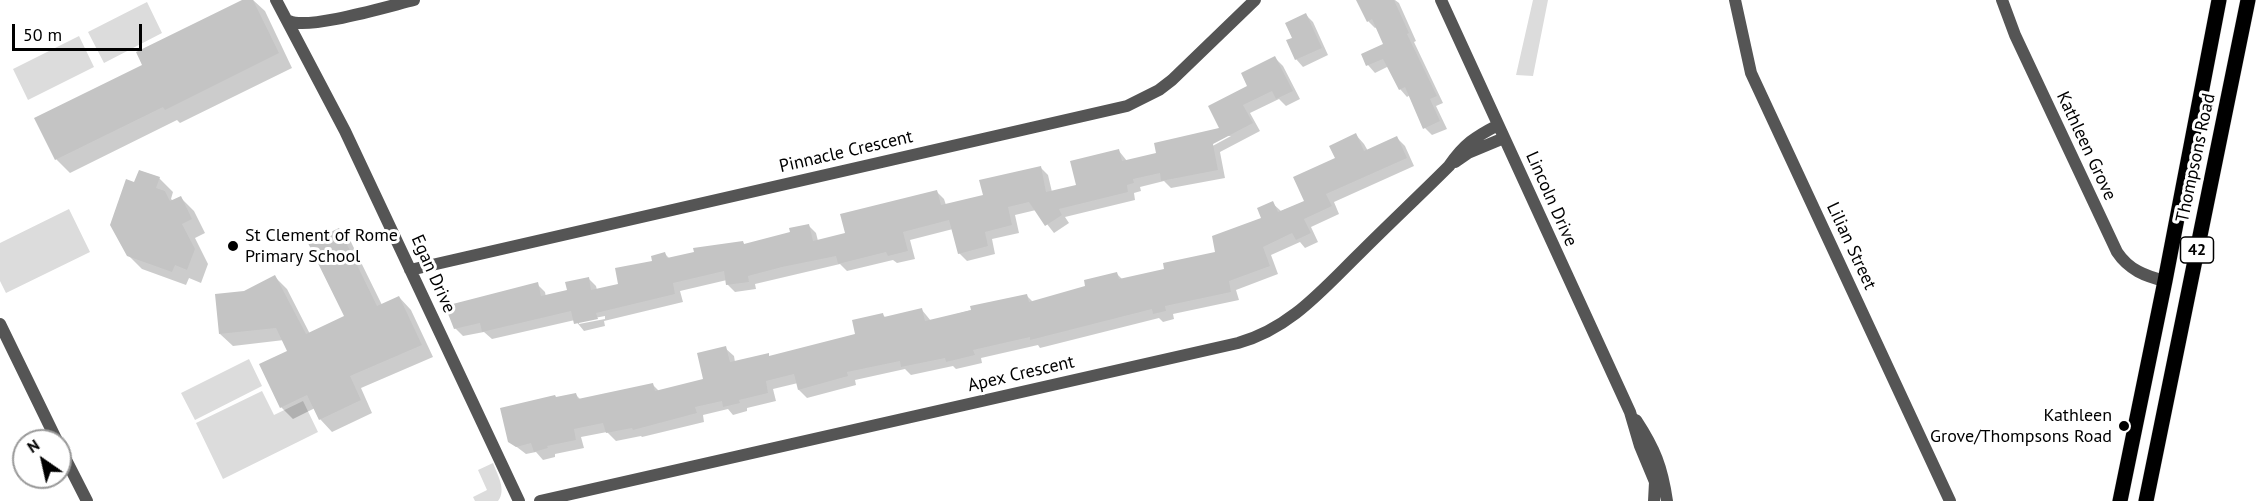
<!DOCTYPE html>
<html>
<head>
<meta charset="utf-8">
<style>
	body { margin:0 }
	#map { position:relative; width:2267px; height:501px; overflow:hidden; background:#fff; font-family:"PT Sans",sans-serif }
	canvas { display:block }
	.north { position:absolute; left:12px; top:429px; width:60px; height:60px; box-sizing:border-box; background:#fff; border:2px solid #999; border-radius:50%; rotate:326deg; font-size:16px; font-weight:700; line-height:24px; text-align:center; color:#000 }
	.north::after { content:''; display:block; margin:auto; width:21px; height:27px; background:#000; clip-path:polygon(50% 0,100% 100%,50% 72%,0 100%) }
	.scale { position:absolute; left:12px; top:24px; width:130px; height:27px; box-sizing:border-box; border:3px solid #000; border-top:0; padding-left:8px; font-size:18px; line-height:21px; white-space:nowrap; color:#000; -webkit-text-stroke:4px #fff; paint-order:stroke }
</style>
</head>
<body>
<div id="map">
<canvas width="2267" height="501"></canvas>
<div class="north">N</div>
<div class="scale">50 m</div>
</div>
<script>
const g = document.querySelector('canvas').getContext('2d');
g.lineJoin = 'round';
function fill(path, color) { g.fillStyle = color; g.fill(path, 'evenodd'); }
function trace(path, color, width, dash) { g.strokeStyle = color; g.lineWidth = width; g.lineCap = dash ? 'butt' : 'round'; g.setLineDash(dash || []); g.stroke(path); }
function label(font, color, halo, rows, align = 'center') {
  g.font = font + ' "PT Sans",sans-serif'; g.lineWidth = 6; g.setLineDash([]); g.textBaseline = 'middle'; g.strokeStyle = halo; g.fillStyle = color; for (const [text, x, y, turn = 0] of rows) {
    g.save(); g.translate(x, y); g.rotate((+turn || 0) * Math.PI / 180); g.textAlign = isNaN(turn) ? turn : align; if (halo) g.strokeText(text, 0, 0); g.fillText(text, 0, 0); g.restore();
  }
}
const green = new Path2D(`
	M1533,0H1548L1533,76L1516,75Z
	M147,2L162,33L104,63L88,32Z
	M79,36L94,67L28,100L13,69Z
	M69,209L90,252L6,293L0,281V243Z
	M249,359L262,386L195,420L181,393Z
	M262,391L274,415L303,401L318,432L223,479L196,423Z
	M493,463C497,474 507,490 498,501H475L473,497L487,490L478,470Z`);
const shadow = new Path2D(`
	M245,0H253L265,11L292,68L180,123L177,120L70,173L56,159L144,66Z
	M1358,0H1395L1399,3L1416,41L1414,42L1443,103L1436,106L1447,129L1432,135L1425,128L1410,95L1407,97L1400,89L1389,66L1375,73L1368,65L1363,55L1385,45L1377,27L1375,28L1368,21Z
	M1306,15L1313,22L1328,55L1303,67L1296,59L1294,38Z
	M1275,58L1283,66L1300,99L1286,106L1279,99L1250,113L1260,131L1220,152L1225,178L1171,188L1164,181L1140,187L1141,191L1134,193L1135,200L1065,217L1069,223L1054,233L1036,210L1015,215L1019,233L992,239L995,254L967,261L959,253L953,229L910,240L915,259L897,263L893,260L847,271L840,264L755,284L756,289L735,292L727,284V280L680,291L683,302L604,321L605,326L584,331L575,320L492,339L484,332L463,336L455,328L537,284L545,292L546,297L569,291L588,278L596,286L597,290L620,286L665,254L670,259L743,243L745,245L792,233L808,225L816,233L818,241L847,234L936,191L944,199L946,205L984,196L1040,167L1048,175L1052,192L1078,186L1119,151L1127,161L1158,155L1221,129L1249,86ZM1224,136H1231L1207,149L1205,146ZM605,316V319L579,324V321Z
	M1356,135L1364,144L1368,151L1397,138L1405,146L1414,166L1334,202L1339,214L1311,227L1318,242L1305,248L1300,242L1271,255L1278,274L1236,290L1239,300L1173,314L1174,319L1163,322L1159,318L1040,348L1038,345L981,358L982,363L956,369L953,366L911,375L905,369L855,380L856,385L807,398L799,390L798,383L773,389L776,401L747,408V411L733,415L728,409L703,415L704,422L642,437L641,436L616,441L607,432L581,437L584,448L555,454V457L543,460L536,452L526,454L509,441L557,399L576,395L581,400L652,384L659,391L705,380L725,348L734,356L735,362L768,355L770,357L857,335L883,315L886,318L922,310L931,321L1026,295L1034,303L1087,287L1117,274L1123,280L1166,270L1217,253L1263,219L1272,203L1281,211L1306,201Z
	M159,178L173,192L171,199L173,201L180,197L194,211L205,233L195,238L208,264L201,283L189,278L186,285L142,269L128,255L135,184Z
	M339,229L351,242L382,305L399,297L411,310L433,357L361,388L372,413L332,432L320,419L315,408L293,419L281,407L290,352L284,340L233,346L220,334L245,292L275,277L287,289L310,334L346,317Z`);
const building = new Path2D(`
	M242,0H253L279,53L165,110L163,107L55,160L34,118L142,65L136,52Z
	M1356,0H1394L1409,33L1407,34L1437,96L1430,99L1440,121L1423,129L1405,87L1399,90L1383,59L1366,66L1361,54L1383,44L1372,19L1367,22Z
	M1306,13L1322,48L1295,60L1286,40L1292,38L1285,23Z
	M1275,56L1293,91L1276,99L1272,91L1243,105L1253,123L1213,144L1218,170L1161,181L1160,173L1133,179L1134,183L1127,185L1128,192L1059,209L1062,215L1045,226L1029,202L1008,207L1012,225L985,232L988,246L958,254L949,220L903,232L908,251L888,256L886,252L838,264L836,256L782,267L748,276L749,282L726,285L724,271L673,283L675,294L596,313L598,319L574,324L571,311L482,332L480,323L454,329L445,306L538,282L541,296L567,290L565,282L589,277L591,290L618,284L615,268L652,261L651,256L665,252L667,258L694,252L693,248L743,241L744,244L790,232L789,228L809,224L813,241L845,233L840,214L937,190L941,205L983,195L979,180L1041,166L1046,192L1076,185L1070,161L1119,149L1122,161L1156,153L1154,143L1219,128L1208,106L1247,86L1241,73Z
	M1356,133L1364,151L1397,136L1407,158L1326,194L1332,206L1304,219L1311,233L1296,240L1292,233L1263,247L1270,266L1229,281L1231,292L1165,306L1166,311L1153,314L1152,309L1030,340V337L973,350L975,355L946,362L945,358L901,367L900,361L847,372L848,376L798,390L794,374L766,381L768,393L739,400L740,403L723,407L722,401L695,407L697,413L633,430L632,428L606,433L603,423L574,429L576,440L547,446L548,448L534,452L531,443L516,447L508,442L500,408L555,395L556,397L576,393L578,399L653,383L655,391L703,379L697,353L726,346L730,362L769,353V356L855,334L852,320L883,313L884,317L922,308L925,321L971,310L970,306L1027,294L1029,302L1085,286L1084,280L1117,272L1119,279L1164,269L1163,263L1215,252L1212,236L1261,218L1257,208L1273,201L1278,212L1304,201L1293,177L1335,158L1329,146Z
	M139,170L160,177L156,188L165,191L170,201L181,196L192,219L182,224L195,249L187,270L175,265L172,272L127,256L110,225L126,179L134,182Z
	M339,228L377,306L399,296L422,345L350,376L361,400L319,420L307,395L280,408L259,364L287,351L276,328L219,334L215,294L244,291L275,275L306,334L344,316L308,243Z`);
const street = new Path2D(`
	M276,0L345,131L519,501
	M1441,0L1630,412L1640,446L1655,482L1654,501
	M1735,0L1751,73L1950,501
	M2002,0L2015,35L2117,252C2129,270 2145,276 2165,281
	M289,21C309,30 389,6 414,0
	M1455,162L1468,153L1504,138
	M410,270L1127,106L1159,90L1172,80L1255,0
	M0,324L57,441
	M1636,420C1655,449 1662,467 1667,501
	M60,448L87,501
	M540,501L1238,343C1290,329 1323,289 1361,252C1390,223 1420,195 1449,166C1464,144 1475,137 1498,125`);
const primary = new Path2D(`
	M2120,501L2165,281L2219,0
	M2146,501L2248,0`);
const markers = [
	[233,246,6,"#000"],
	[2124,426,6,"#000"]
];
const shields = [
	[2197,250,33]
];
const shieldNames = [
	["42",2197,250]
];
const streetNames = [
	["Kathleen Grove",2086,146,65],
	["Pinnacle Crescent",846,152,-13],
	["Thompsons Road",2196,158,-78],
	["Lincoln Drive",1551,199,66],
	["Lilian Street",1851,246,65],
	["Egan Drive",433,274,66],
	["Apex Crescent",1021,374,-13]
];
const poiNames = [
	["St Clement of Rome",245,236],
	["Primary School",245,257],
	["Kathleen",2112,416,"right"],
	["Grove/Thompsons Road",2112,437,"right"]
];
fill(green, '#dcdcdc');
fill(shadow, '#0003');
fill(building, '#c4c4c4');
trace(primary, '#dbdbdb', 16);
trace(street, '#555', 12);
trace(primary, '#000', 15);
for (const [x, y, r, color] of markers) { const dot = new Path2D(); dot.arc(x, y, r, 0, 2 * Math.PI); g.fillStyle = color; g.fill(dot); trace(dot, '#fff', 2); }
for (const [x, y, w] of shields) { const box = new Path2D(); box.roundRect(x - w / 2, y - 13, w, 26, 4.5); g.fillStyle = '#fff'; g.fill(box); trace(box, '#000', 1.5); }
label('bold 16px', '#000', null, shieldNames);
label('18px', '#000', '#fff', streetNames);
label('18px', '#000', '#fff', poiNames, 'left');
</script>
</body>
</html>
